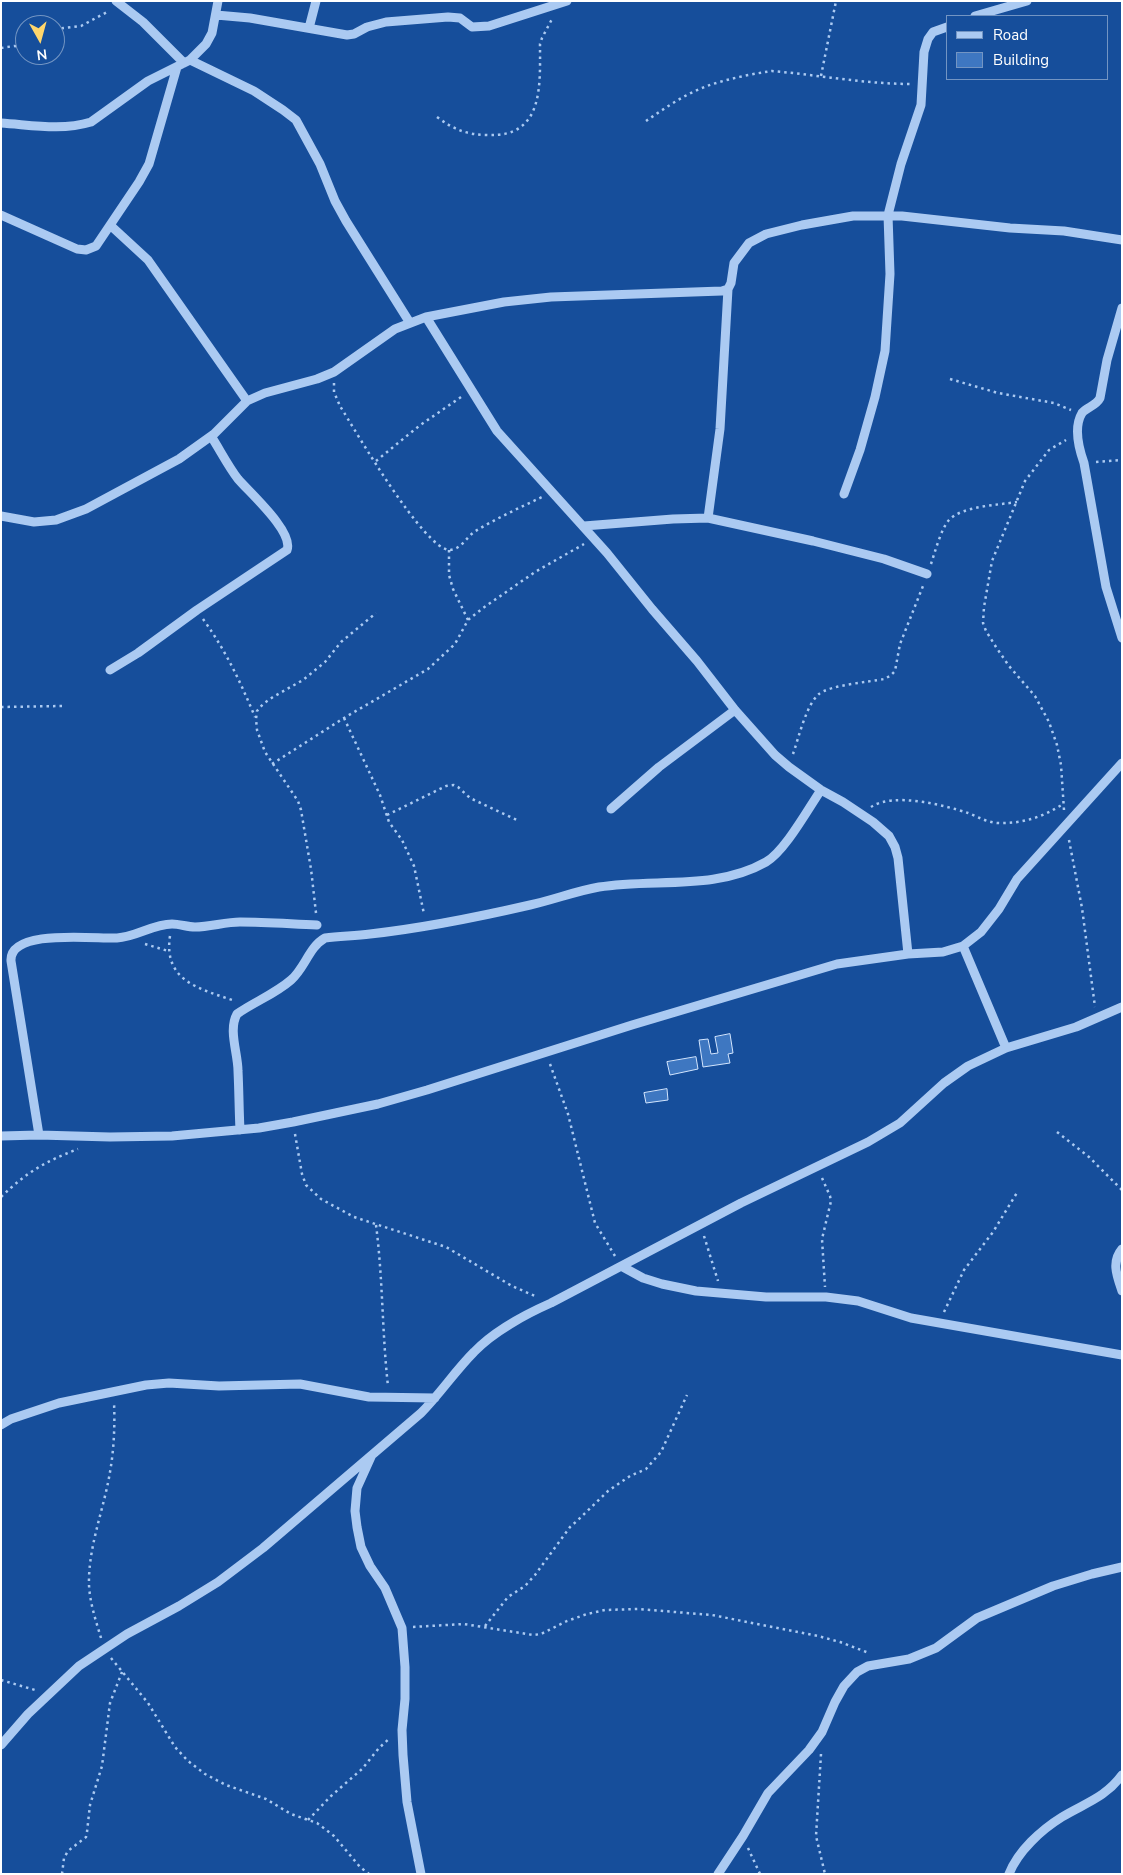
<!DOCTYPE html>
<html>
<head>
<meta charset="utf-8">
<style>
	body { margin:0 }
	#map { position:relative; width:1123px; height:1875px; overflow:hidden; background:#164e9b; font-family:"Nunito Sans",sans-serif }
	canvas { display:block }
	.frame { position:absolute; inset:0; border:2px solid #fff; pointer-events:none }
	.legend { position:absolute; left:946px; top:15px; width:162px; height:65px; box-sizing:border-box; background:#164e9b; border:1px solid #7395c3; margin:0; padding:6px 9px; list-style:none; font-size:15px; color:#fff }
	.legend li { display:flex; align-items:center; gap:10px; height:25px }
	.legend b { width:25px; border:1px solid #7395c3 }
	.north { position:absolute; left:15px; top:15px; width:50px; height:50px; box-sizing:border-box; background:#164e9b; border:1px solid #7395c3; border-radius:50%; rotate:173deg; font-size:14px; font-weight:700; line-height:20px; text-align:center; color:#fff }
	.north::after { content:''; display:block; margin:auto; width:18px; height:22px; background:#ffd66c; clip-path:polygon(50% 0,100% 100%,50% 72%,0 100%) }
</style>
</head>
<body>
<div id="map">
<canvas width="1123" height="1875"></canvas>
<div class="frame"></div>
<ul class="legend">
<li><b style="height:6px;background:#abcaf2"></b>Road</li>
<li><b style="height:14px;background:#3e77c1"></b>Building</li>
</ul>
<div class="north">N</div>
</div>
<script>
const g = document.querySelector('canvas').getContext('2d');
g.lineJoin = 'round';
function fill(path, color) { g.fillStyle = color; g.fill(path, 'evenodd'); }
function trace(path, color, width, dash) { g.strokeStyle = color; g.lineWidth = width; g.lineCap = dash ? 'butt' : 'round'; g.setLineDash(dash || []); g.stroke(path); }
const building = new Path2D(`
	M730,1034L733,1053L728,1054L730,1063L703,1067L699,1040L708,1039L711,1054L718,1053L715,1037Z
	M696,1057L698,1069L670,1075L667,1062Z
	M667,1089L668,1100L646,1103L644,1093Z`);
const path = new Path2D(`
	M55,29L81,26L109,11
	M1,48L14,46L25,47
	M821,76L836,1
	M437,117C453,129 467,135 487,135C544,138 540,86 540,44L542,38L552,19
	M646,121C665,108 685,94 707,86C727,79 751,74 772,71C819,75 864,84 912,84
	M950,379L998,393L1054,403L1071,410
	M334,383V392L340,406C355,430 425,551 450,550C461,549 466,538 474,532C495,519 519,508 542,497
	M376,461L419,426L461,397
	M1096,462L1122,460
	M449,550V575L453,589L468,620
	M931,564C935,552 941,529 949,520C962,506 998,505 1017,502
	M203,619C226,651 240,681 255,717
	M1,707L63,706
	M344,718L380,795L389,822L402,840L414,866L424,914
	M793,754C799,737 806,705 819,694C830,685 869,682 884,679L890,676L895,671L900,644L923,586
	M272,764L344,718L428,669L455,644L468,620L483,608L535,572L584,544
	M871,807C893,792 944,805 968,813C978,817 987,822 997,823C1022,824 1043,817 1063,804
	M1064,810L1061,765L1057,745L1049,722L1035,696L1009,666L996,647L986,631L983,623L984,607L992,561L1025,481L1049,450L1066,440
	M387,815L446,786L454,785L458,787L470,798L517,820
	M1069,840L1082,908L1095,1007
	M316,913L311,869L301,810L298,801L265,752L257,730L256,719L257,711L263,704L273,697L303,680L325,662L341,642L376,613
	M170,936C163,982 201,989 235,1001
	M145,944L168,951
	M550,1064L568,1114L595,1223L615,1256
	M1057,1132L1089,1157L1122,1190
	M295,1134L302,1174L306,1185L321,1199L354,1217L446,1247L512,1286L535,1296
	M822,1178L830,1196L831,1201L822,1239L825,1287
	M1,1197C27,1172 44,1162 78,1149
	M376,1225C383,1279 382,1333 388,1386
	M704,1236L718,1281
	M944,1312L964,1270L993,1232L1018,1191
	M485,1626L508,1597L525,1586L535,1575L570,1527L578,1520L608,1491L630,1476L646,1469L653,1461L661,1452L687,1395
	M413,1627L464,1624L533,1635L541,1634L567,1621L587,1614L605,1610L638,1609L712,1615L818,1636L840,1642L869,1653
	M101,1638C96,1621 90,1604 89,1585C88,1547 104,1509 110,1472C114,1449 115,1425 114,1402
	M111,1658L148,1703L175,1747L188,1761L205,1774L226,1785L266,1799L291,1814L317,1823L334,1836L360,1867L369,1874
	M1,1680L35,1690
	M821,1754L816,1836L825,1874
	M308,1820L331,1796L362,1769L379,1748L390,1738
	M748,1848L760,1874
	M62,1874L64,1858L68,1851L86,1837L87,1832L90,1805L102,1766L110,1703L122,1672`);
const minor = new Path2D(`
	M116,1L143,22L184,63
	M216,15L250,18L347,35L354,34L367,27L386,22L448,17L460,18L472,27L489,26L567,1
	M975,16L1027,1
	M309,28L316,1
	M190,60L254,91L283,110L296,120L320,164L335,201L346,221L410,323
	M1,123C32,125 61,131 91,122L148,81L190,60L206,44L212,33L218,1
	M1,215L77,249L86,250L96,246L139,182L149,164L177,67
	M110,225L148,260L247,401
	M1122,308L1107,360L1100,398C1096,406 1087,407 1082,413C1073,428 1079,449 1084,463L1106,587L1122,638
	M426,317L497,431L607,553L652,609L697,661L735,710L775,755L789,767L821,790L843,802L873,822L889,836L895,847L898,858L908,954
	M844,494L860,450L875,397L885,351L890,274L888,215L901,164L921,105L924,52L928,39L933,32L947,27
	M1,516L34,522L56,520L86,509L179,459L214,434L247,401L265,393L317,379L334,372L395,329L426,317L504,302L551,297L722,291L728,289L731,283L734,263L749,243L766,234L802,225L853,216H902L1010,228L1064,231L1122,240
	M708,518L720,429L728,289
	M584,526L673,519L708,518L813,541L884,559L927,574
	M110,670L138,653L197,610L287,550C294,532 250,493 238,479C228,466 220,450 211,436
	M611,809L659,767L735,710
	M963,946L1006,1048
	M240,1130C239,1110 239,1091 238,1071C238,1053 228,1030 237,1014C254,1002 275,994 291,980C305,968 309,947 325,938C340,936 355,936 370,934C424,928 478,917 530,905C553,900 576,891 599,887C654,878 715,891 766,862C785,851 808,809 821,790
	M39,1135L11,961C9,928 95,939 117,938C136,937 153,924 172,924C180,924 187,927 195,927C210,927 225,922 240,922C266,922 291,924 317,925
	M1,1136L39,1135L110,1137L172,1136L259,1128L293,1122L378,1104L427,1090L632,1025L837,964L908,954L943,952L963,946L981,932L999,909L1017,879L1122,763
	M1122,1249C1111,1262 1117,1276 1122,1291
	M621,1266L643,1278L662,1284L696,1291L766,1297H826L858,1301L911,1318L1122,1355
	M1,1425L11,1419L59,1403L146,1385L169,1383L219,1386L300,1384L369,1397L435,1398
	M371,1457L357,1488L355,1511L357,1527L361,1547L370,1566L385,1588L402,1628L405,1667V1699L402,1730L403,1755L407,1802L421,1874
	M1,1745L28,1714L79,1666L127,1634L179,1606L218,1582L263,1548L421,1413C440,1394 455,1371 474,1352C493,1332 526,1314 551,1303L741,1203L868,1142L900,1123L944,1083L968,1066L1006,1048L1076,1027L1122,1007
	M718,1874L743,1836L768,1793L809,1750L822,1732L835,1702L844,1686L857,1672L868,1666L909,1659L936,1648L977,1618L1053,1586L1092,1574L1122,1567
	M1009,1874C1018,1851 1041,1830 1062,1817C1085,1803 1105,1798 1122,1775`);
fill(building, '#3e77c1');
trace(building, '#d3e5fd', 1);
trace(path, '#abcaf2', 2.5, [2.5, 4]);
trace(minor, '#abcaf2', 9);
</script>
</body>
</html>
